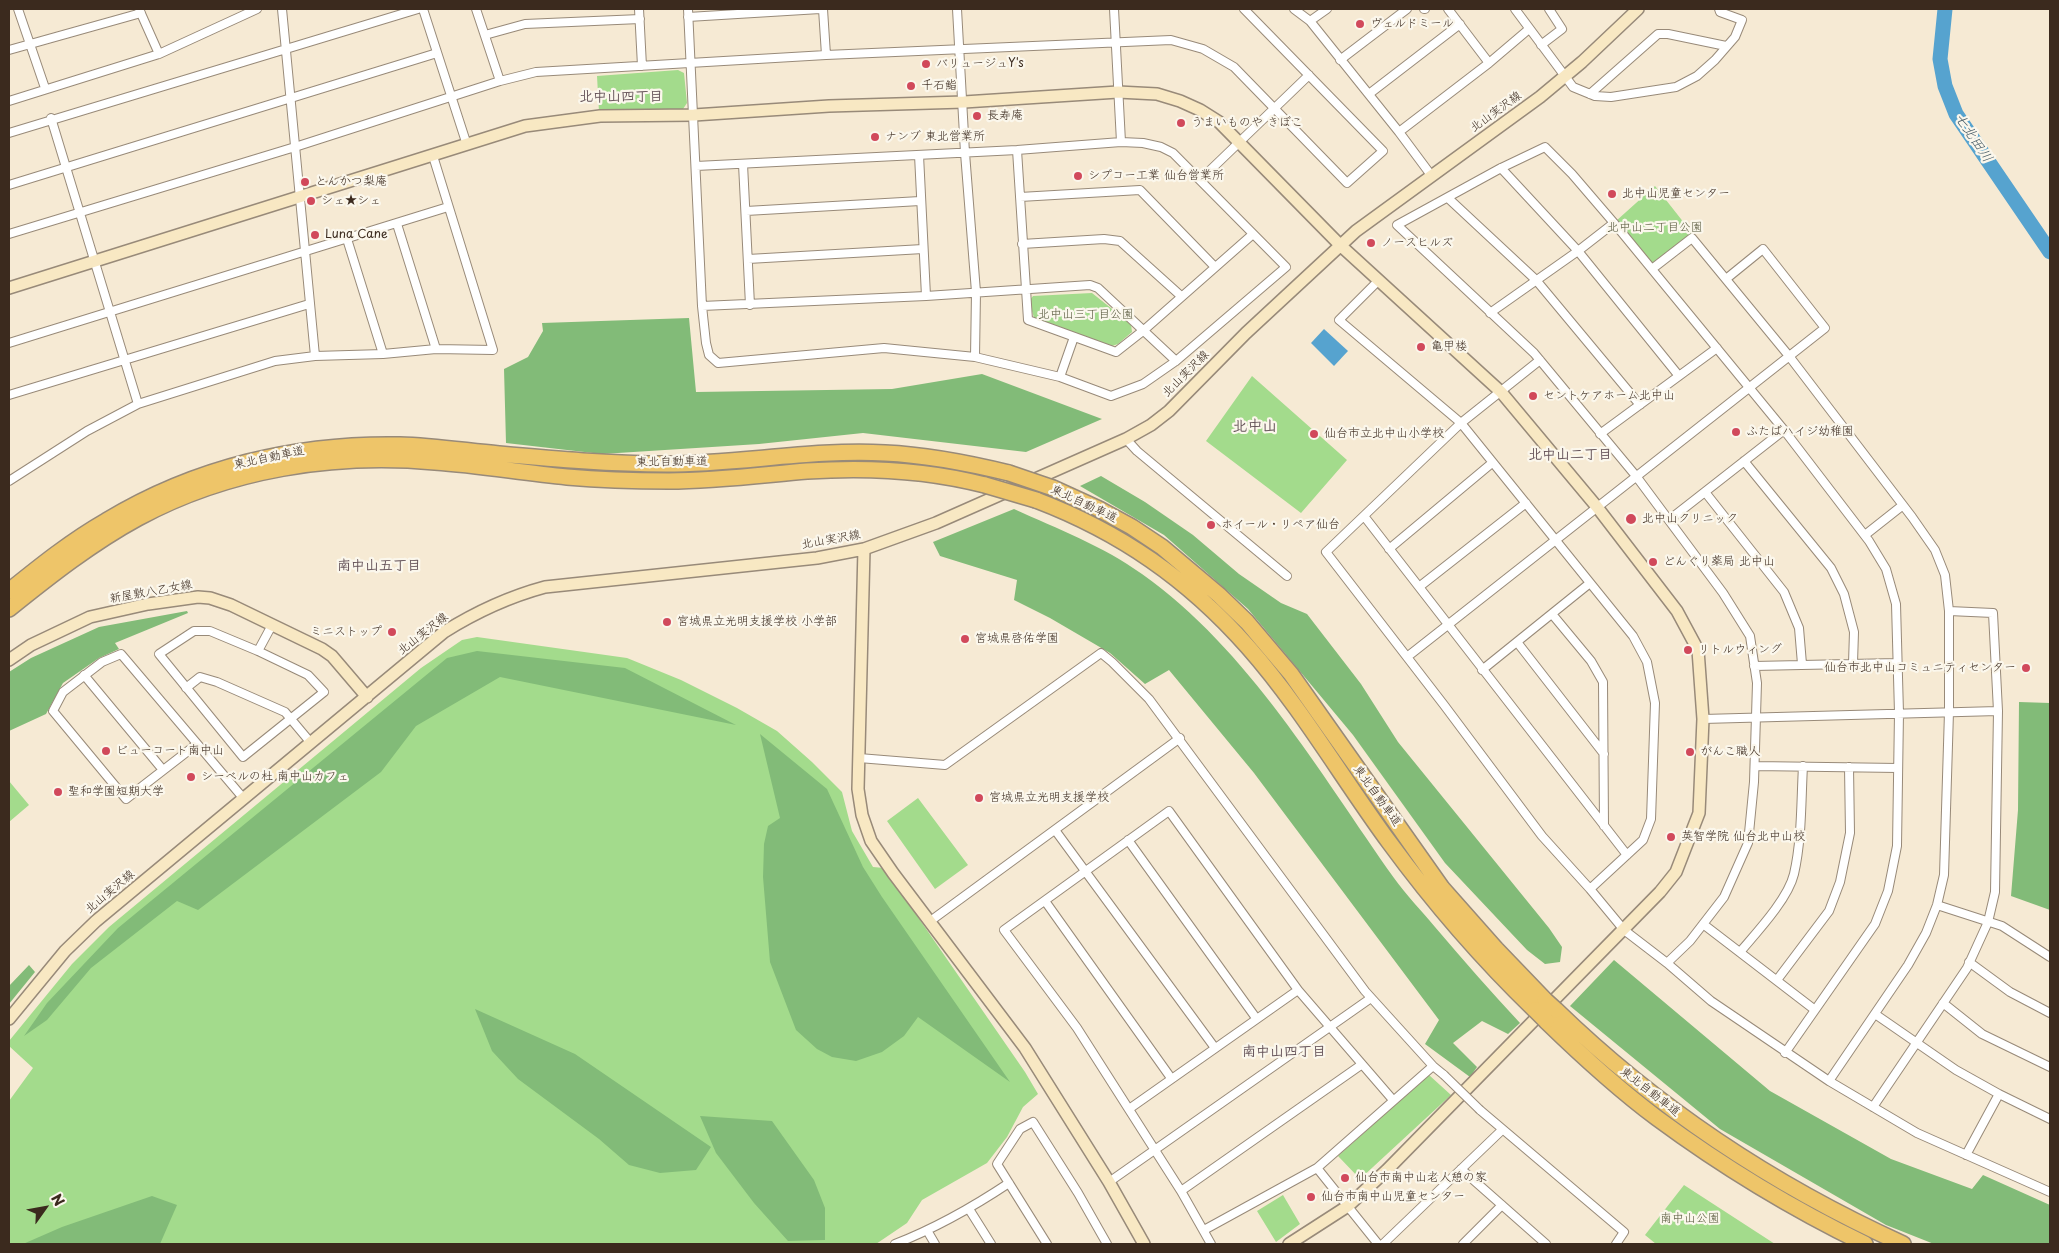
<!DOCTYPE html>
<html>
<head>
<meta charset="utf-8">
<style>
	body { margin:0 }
	#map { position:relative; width:2059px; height:1253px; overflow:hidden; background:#f6ead4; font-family:"Playpen Sans",sans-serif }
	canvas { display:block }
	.frame { position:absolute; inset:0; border:10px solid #3b2a1e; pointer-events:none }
	.north { position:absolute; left:20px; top:1183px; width:50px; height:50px; -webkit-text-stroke:4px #fbf7ec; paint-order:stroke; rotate:58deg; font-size:14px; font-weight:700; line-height:20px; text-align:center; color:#3b2a1e }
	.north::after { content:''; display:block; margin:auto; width:18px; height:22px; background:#3b2a1e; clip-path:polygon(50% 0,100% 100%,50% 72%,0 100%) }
</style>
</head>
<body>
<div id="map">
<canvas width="2059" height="1253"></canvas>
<div class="frame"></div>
<div class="north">N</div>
</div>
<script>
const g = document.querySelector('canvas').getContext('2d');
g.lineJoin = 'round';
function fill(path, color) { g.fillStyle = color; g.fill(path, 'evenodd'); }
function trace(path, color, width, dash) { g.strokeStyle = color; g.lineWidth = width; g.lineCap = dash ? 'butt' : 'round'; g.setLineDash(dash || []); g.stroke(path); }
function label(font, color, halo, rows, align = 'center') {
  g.font = font + ' "Playpen Sans","Klee One",sans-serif'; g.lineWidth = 4.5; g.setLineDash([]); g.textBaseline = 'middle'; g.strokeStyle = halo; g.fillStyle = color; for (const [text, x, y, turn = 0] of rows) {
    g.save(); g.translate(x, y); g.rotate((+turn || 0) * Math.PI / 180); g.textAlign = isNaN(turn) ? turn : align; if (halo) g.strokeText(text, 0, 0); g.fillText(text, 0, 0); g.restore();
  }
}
const green = new Path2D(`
	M678,70L684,73L687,103L683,109L599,112L597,76Z
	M1655,186L1692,233L1656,263L1649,262L1616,221Z
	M1092,293L1131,324L1132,332L1118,344L1112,346L1035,321L1029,301L1033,296Z
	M1252,376L1347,460L1301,513L1206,441Z
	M477,637L627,658L681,680L737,708L777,731L812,762L842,792L852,831L873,867L884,868L1025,1072L1038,1094L1023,1107L1007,1137L987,1163L922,1200L907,1223L876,1244H9V1101L33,1068L9,1046V1041L72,964L109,927L421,668L462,640Z
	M9,781L29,805L9,822Z
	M918,798L968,865L935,889L887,821Z
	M1429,1075L1451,1095L1360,1179L1338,1156Z
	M1684,1185L1775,1244H1656L1645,1235Z
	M1283,1195L1300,1224L1276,1242L1257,1211Z`);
const forest = new Path2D(`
	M689,318L696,392L892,389L982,374L1102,419L1026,452L863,433L759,444L602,454L506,443L504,369L528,357L543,331L542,323Z
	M1101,476L1145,502L1193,535L1239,574L1281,603L1307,614L1361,684L1398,742L1549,928L1562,947L1560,962L1545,964L1527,950L1445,863L1353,735L1248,609L1164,535L1080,486Z
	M1014,509C1058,529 1103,546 1142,574C1249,650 1319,772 1394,878C1406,895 1422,911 1435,927C1463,960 1491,992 1520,1023L1508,1034L1482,1021L1453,1043L1477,1067L1470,1077L1425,1044L1439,1020L1254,773L1169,670L1145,684L1110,653L1050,618L1014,600L1017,580L940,556L933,542Z
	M187,611L188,613L115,643L119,649L99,658L63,683L46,714L9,731V672L31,658L99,627Z
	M477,651L625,668L736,725L500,677L416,726L381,772L198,910L177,901L91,968L47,1020L24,1036L47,1003L118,928L447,658Z
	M2019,702L2050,703V910L2011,896L2018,810Z
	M760,734L827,789L863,867L882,897L1010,1082L918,1017L904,1036L882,1052L856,1061L832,1057L817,1049L796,1030L770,962L763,877L764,844L768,826L780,818Z
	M1614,960L1770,1091L1891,1159L1972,1189L1983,1175L2050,1205V1244H1934L1886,1225L1720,1129L1570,1006Z
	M29,965L35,972L9,1004V986Z
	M475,1009L575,1054L711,1147L696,1170L660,1173L629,1165L599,1139L518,1079L492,1051Z
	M700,1116L772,1121L814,1180L825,1208V1240L788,1241L754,1203L716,1153Z
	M152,1196L177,1205L160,1244H23L62,1227Z`);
const water = new Path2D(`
	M1324,329L1348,351L1334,366L1311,343Z`);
const river = new Path2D(`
	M1945,9L1940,59L1945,86L1956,114L2050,252`);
const street = new Path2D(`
	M18,9L45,88
	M139,9L159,54
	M282,9L315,356
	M423,9L467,145
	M476,9L500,81
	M639,9L642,66
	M688,9L702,306L706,343L709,355L718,363L884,348L975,357L1060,377L1111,396L1143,384L1176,361L1286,267L1173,153L1161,147L1143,143L1121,142L1017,150L696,166
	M823,9L826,55
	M957,9L965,153L976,292L975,357
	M1114,9L1121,142
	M1294,9L1310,21L1399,132L1431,175
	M1424,9H1425
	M1448,9L1489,63
	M1515,9L1573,87L1595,96L1611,97L1676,87L1697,76L1715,60L1735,37L1742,20L1720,12L1719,9
	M688,17L820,9
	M1310,21L1327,9
	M485,35L525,24L640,19
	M1541,45L1562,29L1549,9
	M9,50L141,13
	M1340,60L1407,9
	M1369,94L1460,24
	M1590,94L1658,34H1668L1726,46
	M9,101L159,54L257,9
	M51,118L138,404
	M1399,132L1489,63L1529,29
	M9,133L418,9
	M1017,150L1028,320L1116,352L1144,330L1253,234
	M919,155L926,296
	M743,164L750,305
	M1501,168L1578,251L1679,376
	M1200,180L1309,75
	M9,185L437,53
	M1020,197L1140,190L1215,267
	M1448,198L1536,280L1640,405
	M746,211L920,201
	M397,224L436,349
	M9,234L295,147L500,81L536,72L826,55L1171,40L1203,49L1234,67L1347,183L1383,151L1244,9
	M347,239L383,354
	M1022,244L1104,239L1120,241L1181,296
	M748,259L923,249
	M1652,269L1692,238L1789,356L1912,517L1935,550L1945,575L1949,611V712L1944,875L1937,905L1926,933L1908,965L1829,1081
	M1378,281L1339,320L1461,423L1633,636L1647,662L1655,703L1651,819L1643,840L1590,889
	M702,306L926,296L1090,285L1098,288L1176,361
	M1490,313L1578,251L1614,223
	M9,343L448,207
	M1540,360L1461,423L1326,552L1444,705L1542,836L1590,889L1624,930L1667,963L1711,1001L1829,1081L1917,1133L2050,1192
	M1060,377L1074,337
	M9,395L309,304
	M1600,434L1717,348
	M1126,439L1137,451L1287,576
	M1744,461L1831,568L1844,594L1854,632L1853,663
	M9,481L87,431L138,404L275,361L315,356L383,354L436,349L493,350L433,156
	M1705,492L1784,592L1799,628L1802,664
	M1364,516L1627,855
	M1669,520L1784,430
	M1865,535L1903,505
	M1389,549L1492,463
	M1419,587L1526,503
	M1552,614L1591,661L1603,682L1604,826
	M194,631H210L258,651L308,675L324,692L243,757L159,654Z
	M1517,642L1604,754
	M258,651L272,625
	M1407,657L1825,328L1763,249L1726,279
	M1754,666L1897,663
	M1482,670L1590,583
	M84,675L163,770
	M186,688L200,677L217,682L285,712L311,743
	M1703,719L1998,711
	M197,744L126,799L53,711L63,692L102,662L121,654L244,799
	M859,758L945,765L1101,653L1112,662L1149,699L1365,991L1433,1066L1444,1075
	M1755,766L1898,768
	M1055,830L1215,1048
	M1128,840L1256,1018
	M1045,901L1171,1078
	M1937,905L2002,926L2050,957
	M929,922L1180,738
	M1703,924L1815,1010
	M1740,952C1757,932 1788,899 1794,874C1802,839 1801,801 1803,766
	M1969,962L2010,992L2050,1013
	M1667,963L1690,941L1724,897L1748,843L1754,782L1757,683L1750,636L1723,593L1636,476L1534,353L1397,225L1501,168L1545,147L1572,174L1614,223L1784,430L1869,541L1886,569L1896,604L1899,713L1897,846L1888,891L1875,924L1785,1053
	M1777,980L1829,911L1840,882L1850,833L1849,767
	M1943,1003L1982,1034L2050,1067
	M1875,1014L1956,1070L1999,1094L2050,1119
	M1873,1107L1967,968L1988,922L1995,892L1998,711L1993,613L1949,611
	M1129,1109L1298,990
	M1480,1110L1624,1232L1616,1244
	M1966,1155L1999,1094
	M1317,1168L1378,1244
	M1461,1169L1546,1244
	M1109,1182L1371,998
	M1181,1191L1361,1065
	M969,1209L991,1244
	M1204,1230L1317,1168L1433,1066
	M928,1232L935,1244
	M895,1244C936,1228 973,1207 1009,1183
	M1047,1244L997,1164L1020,1129L1033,1122L1078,1193L1107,1244
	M1211,1244L1181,1191L1077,1028L1004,930L1169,811L1298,990L1393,1100
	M1383,1244L1502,1130
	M1463,1244L1502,1205`);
const secondary = new Path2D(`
	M9,288L525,126L600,116L694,115L829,106L964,102L1118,92L1157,94L1180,101L1200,110L1219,122L1340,245L1501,392L1597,507L1677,611L1698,650L1703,719L1699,813L1676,872L1660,892L1387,1170L1348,1206L1289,1244
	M864,549L858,789L862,815L871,841L893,873L1025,1048L1109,1182L1144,1244
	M9,660L31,645L90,617L148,604L198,597L210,598L231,605L322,649L332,656L367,697
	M9,1019L65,951L96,921L444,632C476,612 508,597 545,587L817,558L864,549L936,523L1126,439L1151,425L1169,411L1246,333L1356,231L1540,97L1582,62L1638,9`);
const highway = new Path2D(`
	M1053,488L1099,509L1132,527L1162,547L1219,595L1247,622L1291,674L1442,888L1496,949L1545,1000
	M1036,500C1120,532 1188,579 1248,647C1301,707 1342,778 1389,842C1433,902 1481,958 1535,1010
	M9,591C40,566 71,541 106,521C195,467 297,443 400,445C434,446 466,451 499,454C555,459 611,464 666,464C739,464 812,449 885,453C928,455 968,463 1009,473
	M9,609C50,576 92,543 138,518C229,469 333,453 435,462C480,465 523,473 567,477C601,480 635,481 669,481C716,481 761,475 807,471C867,467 927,470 985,485
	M1556,1010C1657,1108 1775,1186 1903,1244
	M1546,1021C1581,1055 1618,1089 1657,1118C1722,1166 1793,1209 1865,1244`);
const streetBridge = new Path2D(`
	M1444,1075L1480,1110`);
const highwayBridge = new Path2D(`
	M1009,473L1053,488
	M985,485L1036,500
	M1545,1000L1556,1010
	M1535,1010L1546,1021`);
const markers = [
	[1360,24,5,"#d1495b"],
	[926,64,5,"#d1495b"],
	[911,86,5,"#d1495b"],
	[977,116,5,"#d1495b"],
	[1181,123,5,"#d1495b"],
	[875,137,5,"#d1495b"],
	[1078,176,5,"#d1495b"],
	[305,182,5,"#d1495b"],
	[1612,194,5,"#d1495b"],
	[311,201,5,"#d1495b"],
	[315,235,5,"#d1495b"],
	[1371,243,5,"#d1495b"],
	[1421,347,5,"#d1495b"],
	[1533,396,5,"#d1495b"],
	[1736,432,5,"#d1495b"],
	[1314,434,5,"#d1495b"],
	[1631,519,6,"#d1495b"],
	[1211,525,5,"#d1495b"],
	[1653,562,5,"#d1495b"],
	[667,622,5,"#d1495b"],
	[392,632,5,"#d1495b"],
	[965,639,5,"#d1495b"],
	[1688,650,5,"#d1495b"],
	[2026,668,5,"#d1495b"],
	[106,751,5,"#d1495b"],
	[1690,752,5,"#d1495b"],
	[191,777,5,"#d1495b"],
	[58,792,5,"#d1495b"],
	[979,798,5,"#d1495b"],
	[1671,837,5,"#d1495b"],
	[1345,1178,5,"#d1495b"],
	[1311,1197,5,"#d1495b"]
];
const poiNames = [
	["ヴェルドミール",1370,24],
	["バリュージュY's",936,64],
	["千石鮨",921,86],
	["長寿庵",987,116],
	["うまいものや きぼこ",1191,123],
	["ナンブ 東北営業所",885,137],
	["シプコー工業 仙台営業所",1088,176],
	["とんかつ梨庵",315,182],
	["北中山児童センター",1622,194],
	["シェ★シェ",321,201],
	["Luna Cane",325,235],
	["ノースヒルズ",1381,243],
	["亀甲楼",1431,347],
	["セントケアホーム北中山",1543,396],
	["ふたばハイジ幼稚園",1746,432],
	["仙台市立北中山小学校",1324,434],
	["北中山クリニック",1642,519],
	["ホイール・リペア仙台",1221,525],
	["どんぐり薬局 北中山",1663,562],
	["宮城県立光明支援学校 小学部",677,622],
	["ミニストップ",382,632,"right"],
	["宮城県啓佑学園",975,639],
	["リトルウィング",1698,650],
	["仙台市北中山コミュニティセンター",2016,668,"right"],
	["ビューコート南中山",116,751],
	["がんこ職人",1700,752],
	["シーベルの杜 南中山カフェ",201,777],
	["聖和学園短期大学",68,792],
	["宮城県立光明支援学校",989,798],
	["英智学院 仙台北中山校",1681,837],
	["仙台市南中山老人憩の家",1355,1178],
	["仙台市南中山児童センター",1321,1197]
];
const streetNames = [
	["北山実沢線",1496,112,-36],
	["北山実沢線",1186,374,-45],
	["東北自動車道",269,458,-12],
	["東北自動車道",672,462,-1],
	["東北自動車道",1084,504,25],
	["北山実沢線",831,540,-10],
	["新屋敷八乙女線",151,592,-10],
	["北山実沢線",423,634,-38],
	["東北自動車道",1377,796,54],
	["北山実沢線",110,892,-40],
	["東北自動車道",1650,1092,38]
];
const parkNames = [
	["北中山二丁目公園",1655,228],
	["北中山三丁目公園",1086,315],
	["南中山公園",1690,1219]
];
const neighbourhoodNames = [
	["北中山四丁目",621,97],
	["北中山二丁目",1570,455],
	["南中山五丁目",379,566],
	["南中山四丁目",1284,1052]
];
const waterNames = [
	["七北田川",1973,138,56]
];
const quarterNames = [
	["北中山",1255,427]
];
fill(green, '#a3db8c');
fill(forest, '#82bb78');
fill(water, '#56a3cf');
trace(river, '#56a3cf', 15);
trace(street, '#988a79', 10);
trace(secondary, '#988a79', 14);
trace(highway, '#988a79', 18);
trace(street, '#fff', 8);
trace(secondary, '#f8e8c3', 11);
trace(highway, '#eec569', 15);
trace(streetBridge, '#988a79', 10, []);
trace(highwayBridge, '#988a79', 18, []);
trace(streetBridge, '#fff', 8);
trace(highwayBridge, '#eec569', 15);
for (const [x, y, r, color] of markers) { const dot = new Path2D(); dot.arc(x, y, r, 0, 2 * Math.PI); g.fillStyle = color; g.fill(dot); trace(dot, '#fbf7ec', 2); }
label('12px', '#3b2a1e', '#fbf7ec', poiNames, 'left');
label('12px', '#3b2a1e', '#fbf7ec', streetNames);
label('12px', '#55563a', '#fbf7ec', parkNames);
label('bold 14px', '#655359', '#fbf7ec', neighbourhoodNames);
label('italic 14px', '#465a65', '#fbf7ec', waterNames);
label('bold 15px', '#655359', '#fbf7ec', quarterNames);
</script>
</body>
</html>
